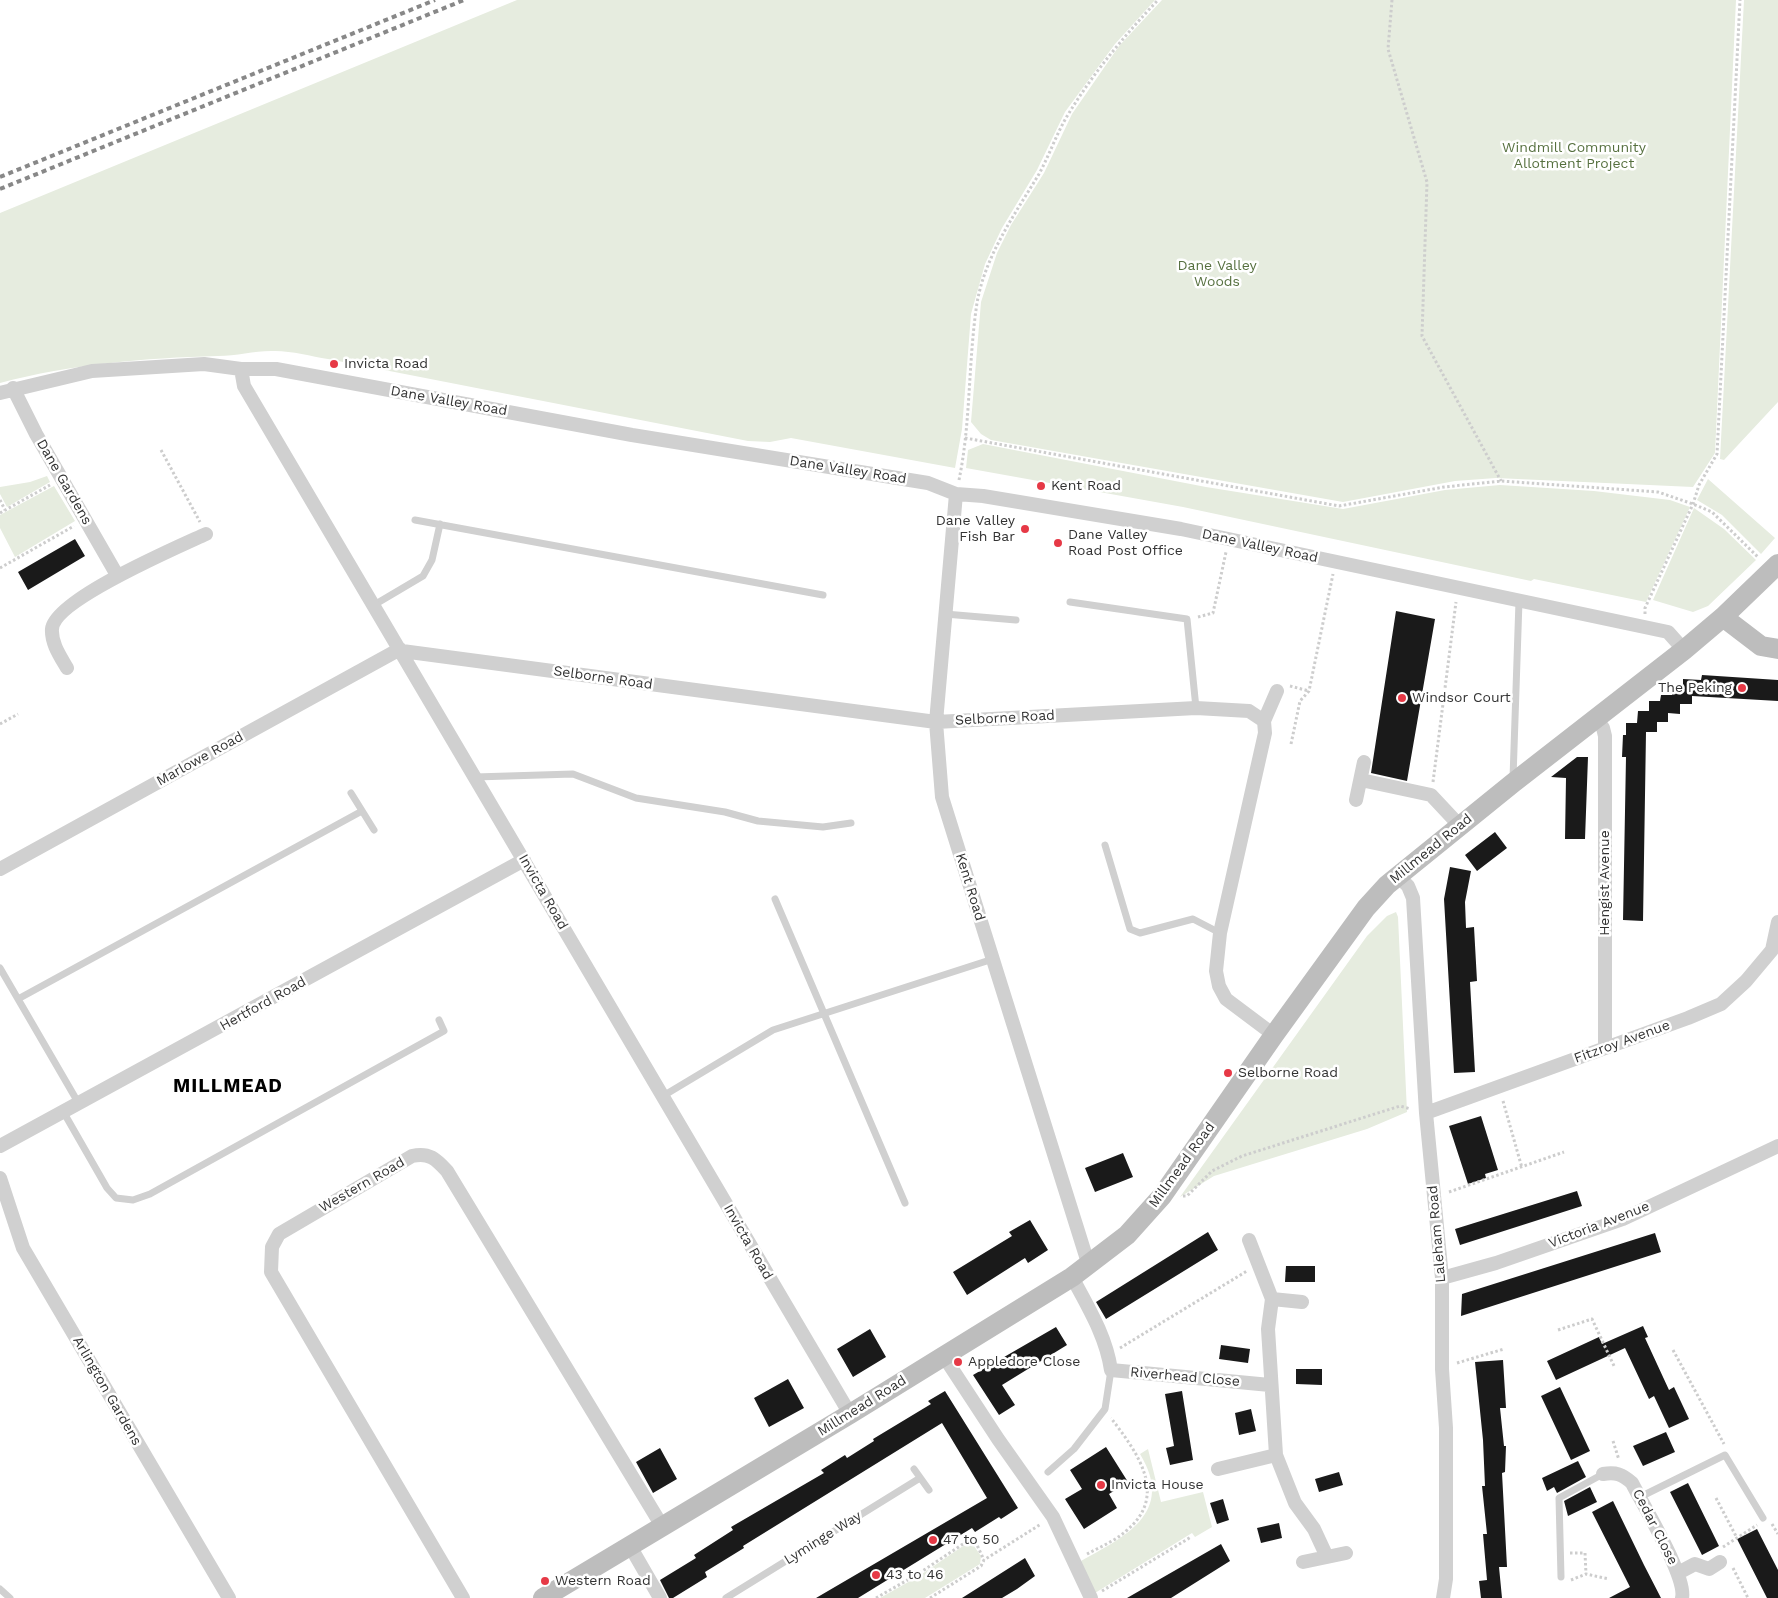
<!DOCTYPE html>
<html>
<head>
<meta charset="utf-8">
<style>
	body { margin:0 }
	canvas { display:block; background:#fff }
</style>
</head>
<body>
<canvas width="1778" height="1598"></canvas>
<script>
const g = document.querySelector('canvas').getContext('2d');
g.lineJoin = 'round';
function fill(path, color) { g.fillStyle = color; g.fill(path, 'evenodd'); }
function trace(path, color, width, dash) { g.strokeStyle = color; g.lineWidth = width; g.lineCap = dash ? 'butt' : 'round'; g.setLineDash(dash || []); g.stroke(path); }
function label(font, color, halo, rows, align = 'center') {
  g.font = font + ' "Work Sans",sans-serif'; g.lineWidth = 5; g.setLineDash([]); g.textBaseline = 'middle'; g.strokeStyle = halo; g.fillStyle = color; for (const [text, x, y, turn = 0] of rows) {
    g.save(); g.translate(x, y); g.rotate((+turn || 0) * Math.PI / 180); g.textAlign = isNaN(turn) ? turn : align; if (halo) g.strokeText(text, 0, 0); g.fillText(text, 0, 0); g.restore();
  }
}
const green = new Path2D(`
	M517,0H1155L1115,44L1065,112L1037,170L1002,228L985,264L971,314L962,429L955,468L791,438L770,442L748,441L328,359C310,356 289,350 271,351C254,351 236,356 218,356C144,358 72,364 0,383V213Z
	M1162,0H1736L1715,453L1693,487L1496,478L1455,481L1343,502L991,440L981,434L971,422L981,302L997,253L1011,225L1044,173L1072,114L1119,46Z
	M1744,0H1778V402L1724,460L1720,459Z
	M983,444L1206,487L1343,509L1445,490L1500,485L1594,491L1670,500L1690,507L1646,602L1534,579L1531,581L1183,507L966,468L968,450Z
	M47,476L50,482L7,507L0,494V487L30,482Z
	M1708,479L1775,538L1761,554L1722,515L1697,500Z
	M54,486L75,521L15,557L0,528V515Z
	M1694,508L1724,529L1756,560L1708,606L1693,612L1653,600Z
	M1396,912L1398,917L1407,1112L1367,1129L1214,1176L1180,1197L1367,936L1387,916Z
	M1148,1449L1161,1502L1203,1492L1212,1527L1195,1537L1192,1533L1095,1593L1081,1561C1124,1537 1176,1513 1140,1454Z
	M966,1544L974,1546L981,1556L980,1564L925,1598H880L919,1576Z`);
const building = new Path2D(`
	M75,539L85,556L28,590L18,572Z
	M1396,611L1435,619L1407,781L1371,773Z
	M1702,675L1778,680V701L1692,696V704H1680V714L1668,713V722H1657V732H1646L1643,921L1623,920L1626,757H1622L1623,735H1626V723H1637L1638,711H1649V701H1660L1661,695H1672V687H1683V679L1701,680Z
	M1577,757H1588L1585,839H1565L1566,778L1551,777Z
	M1495,832L1507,848L1477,871L1465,855Z
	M1450,867L1471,871L1465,902L1466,928L1474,927L1477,981L1470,982L1475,1072L1454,1073L1444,899Z
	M1481,1116L1498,1170L1485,1174L1486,1178L1468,1184L1449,1126Z
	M1123,1153L1133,1177L1095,1192L1085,1168Z
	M1577,1191L1582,1206L1460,1245L1455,1229Z
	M1030,1220L1048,1250L1028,1263L1025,1258L967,1295L953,1272L1012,1236L1009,1232Z
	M1208,1232L1218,1250L1106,1319L1096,1302Z
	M1655,1233L1661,1252L1461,1316L1462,1294Z
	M1286,1266H1315V1282H1285Z
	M1643,1326L1648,1337L1645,1338L1669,1390L1674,1387L1689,1419L1669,1428L1654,1396L1649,1399L1625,1348L1556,1380L1547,1361L1599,1337L1602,1344Z
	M1056,1327L1067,1345L1002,1385L1015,1405L999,1415L973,1375Z
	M870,1329L886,1357L853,1377L837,1349Z
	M1221,1345L1250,1349L1248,1363L1219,1359Z
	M1503,1360L1506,1408H1500L1504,1446H1506L1505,1472L1502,1473L1507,1567H1499L1502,1598H1481L1479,1581L1487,1580L1483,1534H1487L1482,1486H1485L1483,1440L1475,1362Z
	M1296,1369H1322V1385L1296,1384Z
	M788,1379L804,1408L769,1427L754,1398Z
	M1560,1387L1590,1451L1571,1460L1541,1396Z
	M945,1391L1018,1508L1001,1519L999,1517L975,1532L972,1528L858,1598H816L987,1498L942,1423L743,1546L744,1548L705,1572L707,1577L673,1598H669L660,1580L696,1558L694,1555L733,1530L731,1527L824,1473L821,1470L845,1455L847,1458L874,1441L873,1439L931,1404L928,1401Z
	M1182,1391L1193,1460L1170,1465L1166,1448L1174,1446L1165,1394Z
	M1251,1409L1256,1431L1239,1435L1235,1413Z
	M1666,1432L1675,1452L1643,1466L1633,1446Z
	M1106,1447L1128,1482L1109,1494L1117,1508L1084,1529L1065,1499L1082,1489L1070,1470Z
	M660,1448L677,1479L653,1493L636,1462Z
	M1578,1461L1586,1477L1557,1493L1554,1487L1547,1491L1542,1478Z
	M1339,1472L1343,1485L1319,1492L1315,1479Z
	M1688,1483L1719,1546L1702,1555L1670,1492Z
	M1590,1487L1597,1502L1568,1516L1564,1501Z
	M1223,1499L1229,1520L1217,1524L1210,1503Z
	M1613,1501L1644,1565L1661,1598H1609L1630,1587L1592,1512Z
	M1279,1523L1282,1538L1261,1543L1257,1528Z
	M1757,1529L1778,1570V1598H1767L1737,1539Z
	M1221,1544L1230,1561L1171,1598H1127Z
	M1025,1558L1035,1576L1017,1589L1002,1598H962Z`);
const path = new Path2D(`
	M1392,0L1388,49L1427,182L1422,336L1501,481
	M965,438L1339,506L1444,487L1501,481L1658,492L1693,504L1712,512L1759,558
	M161,450L200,522
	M959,480C971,422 968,362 977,303C985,256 1015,214 1039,174C1050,154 1057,132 1069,113C1094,72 1125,35 1158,0
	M0,500L5,510
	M0,513L50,485
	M0,568L74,526
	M1645,614V608L1693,504L1699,485L1717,454L1740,0
	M1198,617L1213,613L1226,552
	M1290,686L1309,691
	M0,724L18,714
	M1291,744L1300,701L1309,691L1333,574
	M1433,782L1456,602
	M1503,1101L1522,1168
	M1449,1192L1564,1152
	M1183,1196H1187L1212,1171L1242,1156L1400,1106L1411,1109
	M1558,1330L1592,1319L1615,1368
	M1120,1348L1247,1271
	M1673,1350L1724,1444
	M1457,1363L1504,1349
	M1613,1441L1619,1460
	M1716,1498L1737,1538
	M1772,1524L1778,1534
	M1723,1547L1757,1525
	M1570,1553H1585L1586,1574
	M1087,1554C1100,1547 1115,1541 1126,1531C1170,1495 1136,1451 1111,1418
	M1733,1568L1748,1598
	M1571,1580L1586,1574L1609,1579
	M1102,1591L1191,1537
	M876,1598L918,1574L969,1540L977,1545L984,1560
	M930,1598L981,1566L984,1560L1041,1524`);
const lane = new Path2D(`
	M415,520L823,595
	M1070,602L1187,619L1196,708
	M374,605L423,576L432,560L440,524
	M945,614L1016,620
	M475,777L573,774L636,798L725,812L758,821L823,827L851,823
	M1513,778L1519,601
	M351,793L374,830
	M1105,845L1130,929L1140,933L1193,919L1220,933
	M775,899L905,1203
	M0,968L79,1104
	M18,999L362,811
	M663,1096L773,1030L993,959
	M64,1113L107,1188L116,1198L133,1200L150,1194L444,1031L439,1020
	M914,1469L929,1490
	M1048,1472L1074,1449L1105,1409L1111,1370
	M1640,1497L1725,1455L1763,1518
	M1561,1577L1559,1498L1603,1474
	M0,1589L10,1598
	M726,1598L920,1478`);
const street = new Path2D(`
	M241,369L244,386L850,1414
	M13,388L36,434L117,575
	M0,393L92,371L204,364L241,369H276L632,435L928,483L956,494L983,496L1181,529L1668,632L1684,650
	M956,494L936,722L942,797L1089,1266
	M402,651L936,722L1196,708L1249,711L1264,721L1265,733L1220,933L1216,971L1219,986L1226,999L1274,1035
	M67,668C60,656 51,643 52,629C54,600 178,547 206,534
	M1597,720L1603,728L1605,736V1048
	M1264,721L1277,691
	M1361,780L1431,795L1460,826
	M1356,800L1364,762
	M0,869L400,649
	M1397,875L1408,886L1413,898L1426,1113L1442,1278V1369L1446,1428V1579L1443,1598
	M1426,1113L1688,1018L1721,1004L1746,981L1772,950L1778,922
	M0,1146L524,860
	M0,1178L23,1248L229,1598
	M1249,1240L1272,1299L1268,1329L1276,1455L1295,1503L1314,1529L1327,1557
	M1072,1277C1088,1307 1106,1336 1111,1370L1270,1385
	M1442,1278L1496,1263L1623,1219L1778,1146
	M1272,1299L1302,1302
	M943,1355L998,1439L1053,1517L1091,1598
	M1218,1469L1276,1455
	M1603,1474C1616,1472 1622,1474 1632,1483C1643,1505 1687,1577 1682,1598
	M630,1546L660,1598
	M1303,1562L1346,1553
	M1678,1573L1695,1564L1709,1569L1720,1562
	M463,1598L271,1272L272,1247L279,1234L412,1156C429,1152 436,1159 447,1171L662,1526`);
const secondary = new Path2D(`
	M1723,617L1761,646L1778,649
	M543,1598L850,1414L1072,1277L1127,1235L1162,1196L1274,1035L1366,908L1387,885L1513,783L1684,650L1723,617L1778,564`);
const rail = new Path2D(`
	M0,177L435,0
	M0,189L464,0`);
const markers = [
	[334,364,5,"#e63946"],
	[1041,486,5,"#e63946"],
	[1025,529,5,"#e63946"],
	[1058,543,5,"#e63946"],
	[1742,688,5,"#e63946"],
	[1402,698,5,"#e63946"],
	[1228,1073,5,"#e63946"],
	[958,1362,5,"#e63946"],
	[1101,1485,5,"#e63946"],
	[933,1540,5,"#e63946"],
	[876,1575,5,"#e63946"],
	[545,1581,5,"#e63946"]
];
const parkNames = [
	["Windmill Community",1574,148],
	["Allotment Project",1574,164],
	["Dane Valley",1217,266],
	["Woods",1217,282]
];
const poiNames = [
	["Invicta Road",344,364],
	["Kent Road",1051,486],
	["Dane Valley",1015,521,"right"],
	["Fish Bar",1015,537,"right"],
	["Dane Valley",1068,535],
	["Road Post Office",1068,551],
	["The Peking",1732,688,"right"],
	["Windsor Court",1412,698],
	["Selborne Road",1238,1073],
	["Appledore Close",968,1362],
	["Invicta House",1111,1485],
	["47 to 50",943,1540],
	["43 to 46",886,1575],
	["Western Road",555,1581]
];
const streetNames = [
	["Dane Valley Road",449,401,10],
	["Dane Valley Road",848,470,9],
	["Dane Gardens",64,482,60],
	["Dane Valley Road",1260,546,12],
	["Selborne Road",603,678,8],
	["Selborne Road",1005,718,-3],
	["Marlowe Road",200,759,-29],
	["Millmead Road",1431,849,-39],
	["Hengist Avenue",1605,883,-90],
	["Kent Road",970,887,73],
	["Invicta Road",543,892,60],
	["Hertford Road",263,1004,-29],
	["Fitzroy Avenue",1622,1042,-20],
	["Millmead Road",1182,1165,-54],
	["Western Road",362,1185,-30],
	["Victoria Avenue",1599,1225,-21],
	["Laleham Road",1437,1234,-95],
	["Invicta Road",748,1242,60],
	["Riverhead Close",1185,1377,5],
	["Arlington Gardens",107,1391,60],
	["Millmead Road",862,1406,-32],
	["Cedar Close",1655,1527,63],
	["Lyminge Way",823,1538,-32]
];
const districtNames = [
	["MILLMEAD",228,1086]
];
fill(green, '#e6ecdf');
fill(building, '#1a1a1a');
trace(path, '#cdcdcd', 3, [2.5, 2.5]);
trace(lane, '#d0d0d0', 7);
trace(street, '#d0d0d0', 14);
trace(secondary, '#bdbdbd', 20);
trace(rail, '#888', 4, [5, 4]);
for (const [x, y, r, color] of markers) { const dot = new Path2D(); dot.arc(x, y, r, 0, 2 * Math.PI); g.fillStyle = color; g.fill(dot); trace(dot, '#fff', 2); }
label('14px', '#56703f', '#fff', parkNames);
label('14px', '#333', '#fff', poiNames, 'left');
label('14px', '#333', '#fff', streetNames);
g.letterSpacing = '1px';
label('bold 19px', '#000', '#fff', districtNames);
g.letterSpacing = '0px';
</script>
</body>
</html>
